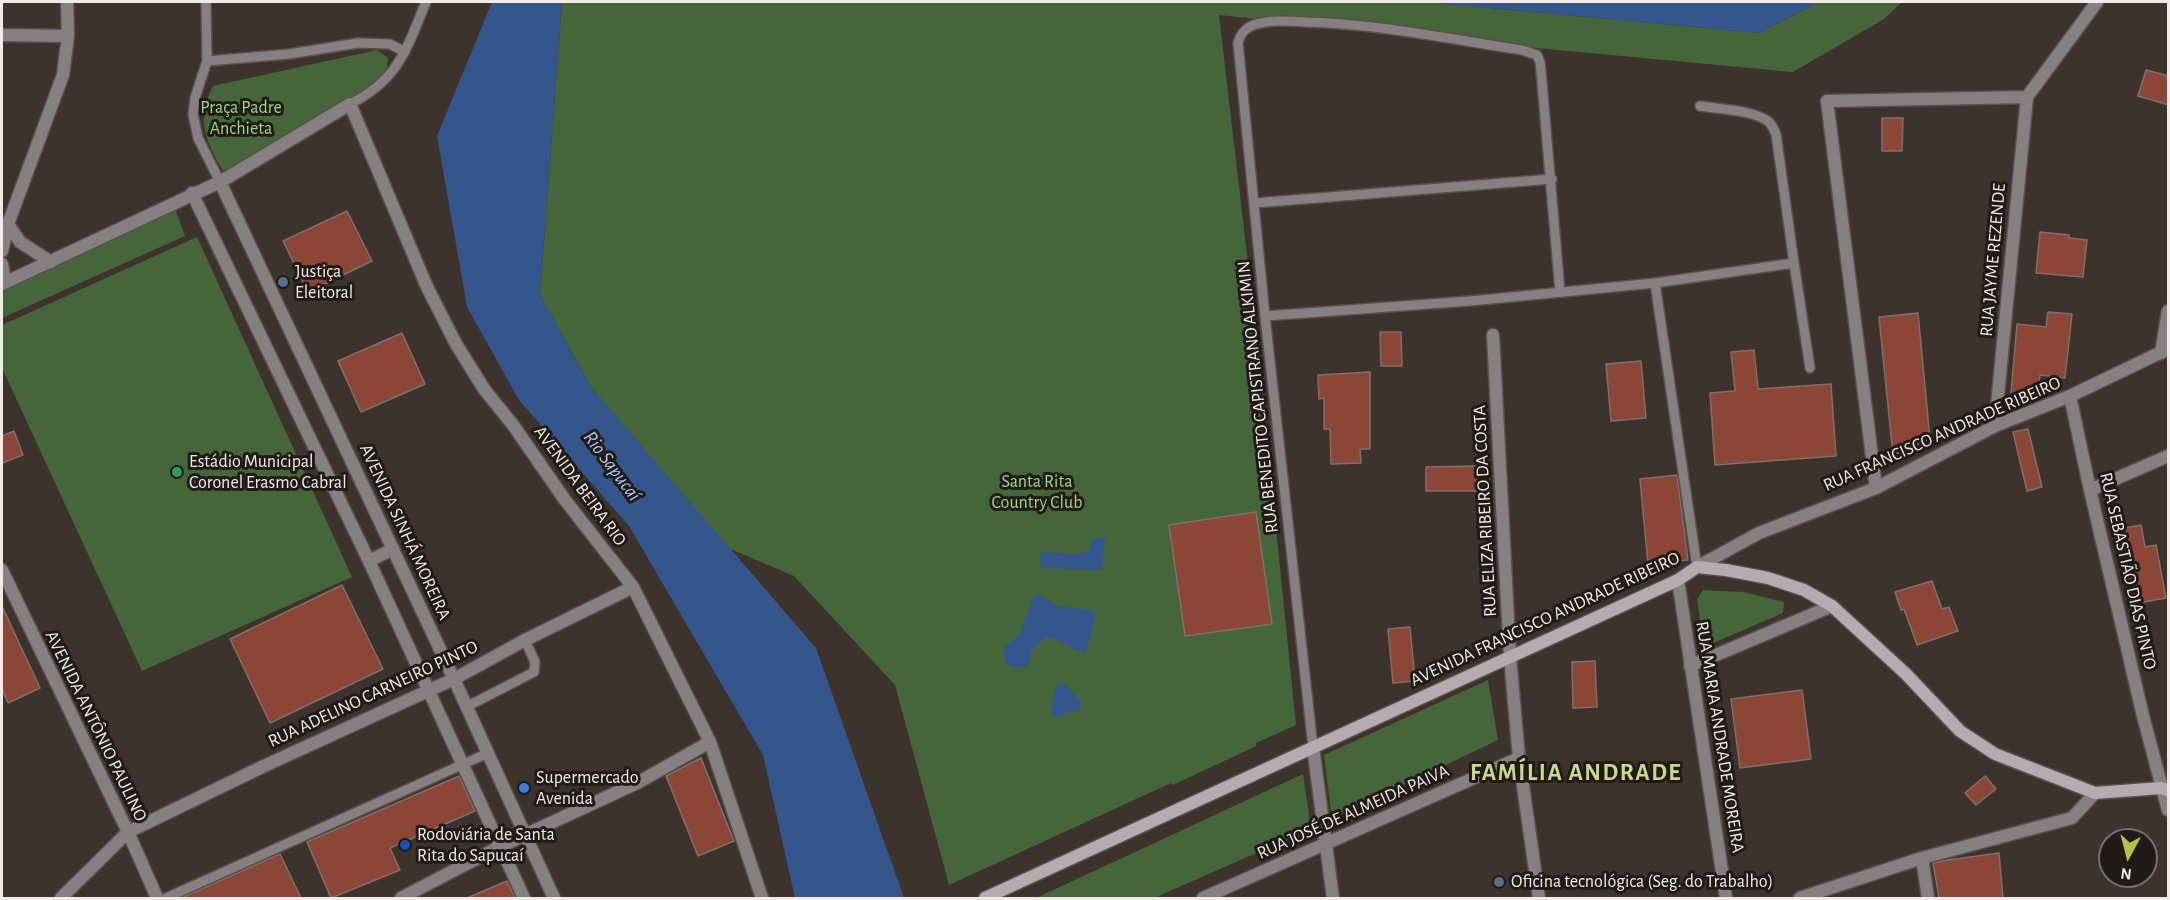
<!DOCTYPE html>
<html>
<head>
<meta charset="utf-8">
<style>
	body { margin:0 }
	#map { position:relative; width:2170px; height:900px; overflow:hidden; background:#3e322c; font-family:"Alegreya Sans",sans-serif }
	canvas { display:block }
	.frame { position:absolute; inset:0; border:3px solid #f3ebe7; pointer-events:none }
	.north { position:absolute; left:2098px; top:828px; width:60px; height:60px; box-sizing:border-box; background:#211b18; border:2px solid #756e6b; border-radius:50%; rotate:187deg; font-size:16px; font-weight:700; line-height:24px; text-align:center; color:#f3ebe7 }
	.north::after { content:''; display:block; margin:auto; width:21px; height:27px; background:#b3c24b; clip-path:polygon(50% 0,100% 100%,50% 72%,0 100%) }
</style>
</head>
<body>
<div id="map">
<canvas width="2170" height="900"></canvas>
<div class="frame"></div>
<div class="north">N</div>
</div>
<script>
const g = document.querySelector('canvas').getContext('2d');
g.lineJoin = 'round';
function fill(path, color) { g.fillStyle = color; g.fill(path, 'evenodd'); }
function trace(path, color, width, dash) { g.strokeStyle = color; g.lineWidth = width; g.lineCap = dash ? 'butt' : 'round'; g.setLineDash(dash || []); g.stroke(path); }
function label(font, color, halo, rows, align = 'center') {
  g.font = font + ' "Alegreya Sans",sans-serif'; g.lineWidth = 6; g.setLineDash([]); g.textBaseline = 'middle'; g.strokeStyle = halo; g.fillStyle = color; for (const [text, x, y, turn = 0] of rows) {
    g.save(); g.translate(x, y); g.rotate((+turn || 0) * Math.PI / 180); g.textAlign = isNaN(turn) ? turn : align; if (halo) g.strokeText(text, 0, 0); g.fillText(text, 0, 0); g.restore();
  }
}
const green = new Path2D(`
	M562,2H1426L1759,33L1819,2H1902L1884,19L1793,72L1536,48L1219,15L1256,332L1296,725L1256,743V746L1173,785L1171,783L949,885L895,685L794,576L728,548L591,387L540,295Z
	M377,50L388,58L387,71L359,101L223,171C206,140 195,121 213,86Z
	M175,209L185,236L2,318V290Z
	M197,237L352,577L142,671L2,368V325Z
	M1703,590L1743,592L1784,602L1783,613L1704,647L1697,599Z
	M1488,680L1498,740L1332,819L1324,755Z
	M1303,774L1311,829L1154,898H1036Z`);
const water = new Path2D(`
	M492,2H562L540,295L591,387L816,648L904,898H795L763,755L629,526L519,400L467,307L437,136Z
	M1426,2H1819L1759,33Z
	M1105,537L1102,570L1040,568L1041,552L1083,554L1089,551L1092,539Z
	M1038,594L1059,606L1091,610L1096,615L1086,653C1072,650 1062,640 1047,637L1039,643L1031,651V659L1026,667H1014L1006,663L1003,654L1005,646L1019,635L1034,595Z
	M1060,683L1067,686L1082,703L1079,710L1072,713L1066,711L1064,715L1059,717L1053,716L1051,713L1055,688Z`);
const building = new Path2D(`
	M2146,70L2169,76V105L2138,96Z
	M1882,118H1903L1902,151H1882Z
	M347,211L372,261L308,292L283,241Z
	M2040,232L2069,235V238L2087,240L2083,277L2036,273Z
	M2048,312L2072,314L2065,378L2040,375L2038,395L2011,393L2017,324L2046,327Z
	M1918,313L1930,439L1893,455L1879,317Z
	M1380,332H1401L1402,366H1381Z
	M402,333L425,384L361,412L338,361Z
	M1754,350L1758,389L1831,384L1836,456L1715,465L1710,393L1735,391L1731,352Z
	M1641,361L1646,418L1611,421L1606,364Z
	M1370,372V449H1360L1361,463L1331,464L1330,429H1324V398L1319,399L1318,375Z
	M2028,429L2042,487L2027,491L2013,432Z
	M14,431L23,455L2,463V436Z
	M1480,466V491H1426V467Z
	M1677,475L1688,560L1648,564L1640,479Z
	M1256,512L1272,624L1185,636L1169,525Z
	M2141,525L2145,547L2156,545L2166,598L2133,604L2121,548L2117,549L2114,530Z
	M1932,581L1942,609L1949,607L1958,631L1917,645L1904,609L1901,610L1895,592Z
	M342,585L383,669L270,723L230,639Z
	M2,606L40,688L8,703L2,689Z
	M1410,627L1415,681L1393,683L1388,629Z
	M1595,661L1597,707L1573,708L1572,662Z
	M1802,690L1811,759L1740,768L1731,699Z
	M701,758L734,841L698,856L666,776Z
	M459,776L475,811L390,848L400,870L331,898L307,842Z
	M1985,776L1996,789L1976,805L1965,793Z
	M1999,853L2003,898H1939L1933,863L1948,860Z
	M280,854L301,898H181Z
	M507,881L515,898H467Z`);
const service = new Path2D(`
	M206,2L207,61L195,98L193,114L198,138L220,182
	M207,61L289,54L358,43L390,44L405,52
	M350,104C399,79 406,50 426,2
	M1255,203L1552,179
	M1794,263L1810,368
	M1655,283L1697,567
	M1265,316L1470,301L1655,283L1794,263L1776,134C1774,130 1772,125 1769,122C1755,110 1718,109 1700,106
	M466,707L534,672L535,662L525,640
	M1313,747L1265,316L1238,43C1240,35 1243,30 1251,26C1267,19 1290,21 1306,22C1379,24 1450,39 1522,50L1537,55L1540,62L1541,71L1560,292
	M166,898L488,753`);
const minor = new Path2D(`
	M2,35L68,36
	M2027,97L2097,2
	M8,224L20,242L51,262
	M2,251L8,224L63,75L68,36L67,2
	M2,264L5,282
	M2,284L220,182L350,104L427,287L456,344L484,389L513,425L565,500L633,587L710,742L762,898
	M1493,335L1510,657L1519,758L1539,898
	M2161,353L2168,311
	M2070,396L2090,490L2143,716L2168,810
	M1995,426L2027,97
	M1876,488L1827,101L2027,97
	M2090,490L2168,456
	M369,561L393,549
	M1697,567L1759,533L1876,488L1995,426L2070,396L2168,349
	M2,570L128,832L157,898
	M1678,580L1726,898
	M1690,666L1832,606
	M1313,747L1333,898
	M1922,858L1928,898
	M61,898L128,832L264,766L454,679L525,640L633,587
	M401,898L501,846L637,783L710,742
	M1203,898L1519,758
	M1800,898L1922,858L2072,818L2095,793`);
const tertiary = new Path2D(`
	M220,182L454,679L554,898
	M192,193L369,561L524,898`);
const secondary = new Path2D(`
	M985,898L1678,580L1697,567L1726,570L1768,578L1804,590L1832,606L1906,674L1960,731L1995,754L2095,793L2161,788L2168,790`);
const markers = [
	[283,282,6,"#5c6f8a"],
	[177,472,6,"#2e9e5b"],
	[524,788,6,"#3f7fe0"],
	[405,845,6,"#1a4fb4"],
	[1499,882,6,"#5c6f8a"]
];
const parkNames = [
	["Praça Padre",241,108],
	["Anchieta",241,129],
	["Santa Rita",1037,482],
	["Country Club",1037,503]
];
const streetNames = [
	["RUA JAYME REZENDE",1993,260,-85],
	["RUA BENEDITO CAPISTRANO ALKIMIN",1258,397,-96],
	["RUA FRANCISCO ANDRADE RIBEIRO",1942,434,-24],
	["AVENIDA BEIRA RIO",580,486,54],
	["RUA ELIZA RIBEIRO DA COSTA",1485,511,-93],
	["AVENIDA SINHÁ MOREIRA",405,532,65],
	["RUA SEBASTIÃO DIAS PINTO",2128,571,77],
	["AVENIDA FRANCISCO ANDRADE RIBEIRO",1545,619,-25],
	["RUA ADELINO CARNEIRO PINTO",373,694,-25],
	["AVENIDA ANTÔNIO PAULINO",96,726,64],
	["RUA MARIA ANDRADE MOREIRA",1720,737,81],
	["RUA JOSÉ DE ALMEIDA PAIVA",1353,812,-24]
];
const poiNames = [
	["Justiça",295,272],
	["Eleitoral",295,293],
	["Estádio Municipal",189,462],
	["Coronel Erasmo Cabral",189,483],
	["Supermercado",536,778],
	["Avenida",536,799],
	["Rodoviária de Santa",417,835],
	["Rita do Sapucaí",417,856],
	["Oficina tecnológica (Seg. do Trabalho)",1511,882]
];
const waterNames = [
	["Rio Sapucaí",612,466,53]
];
const districtNames = [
	["FAMÍLIA ANDRADE",1576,773]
];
fill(green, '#45663a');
fill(water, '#35568d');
fill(building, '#8c4638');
trace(building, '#80706d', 1.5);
trace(service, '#5b504a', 12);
trace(minor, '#5b504a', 15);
trace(tertiary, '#5b504a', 15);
trace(secondary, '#5b504a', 15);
trace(service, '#878083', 9);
trace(minor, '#878083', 12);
trace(tertiary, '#878083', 12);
trace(secondary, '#b5abb0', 12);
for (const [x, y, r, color] of markers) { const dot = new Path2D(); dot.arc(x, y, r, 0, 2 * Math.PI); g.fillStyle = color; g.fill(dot); trace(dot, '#211b18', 2); }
label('18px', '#9bd985', '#211b18', parkNames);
label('18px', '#f3ebe7', '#211b18', streetNames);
label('18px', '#f3ebe7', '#211b18', poiNames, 'left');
label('italic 20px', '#aac8fa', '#211b18', waterNames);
g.letterSpacing = '1.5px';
label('bold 24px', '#cbd88b', '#211b18', districtNames);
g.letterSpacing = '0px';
</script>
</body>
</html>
